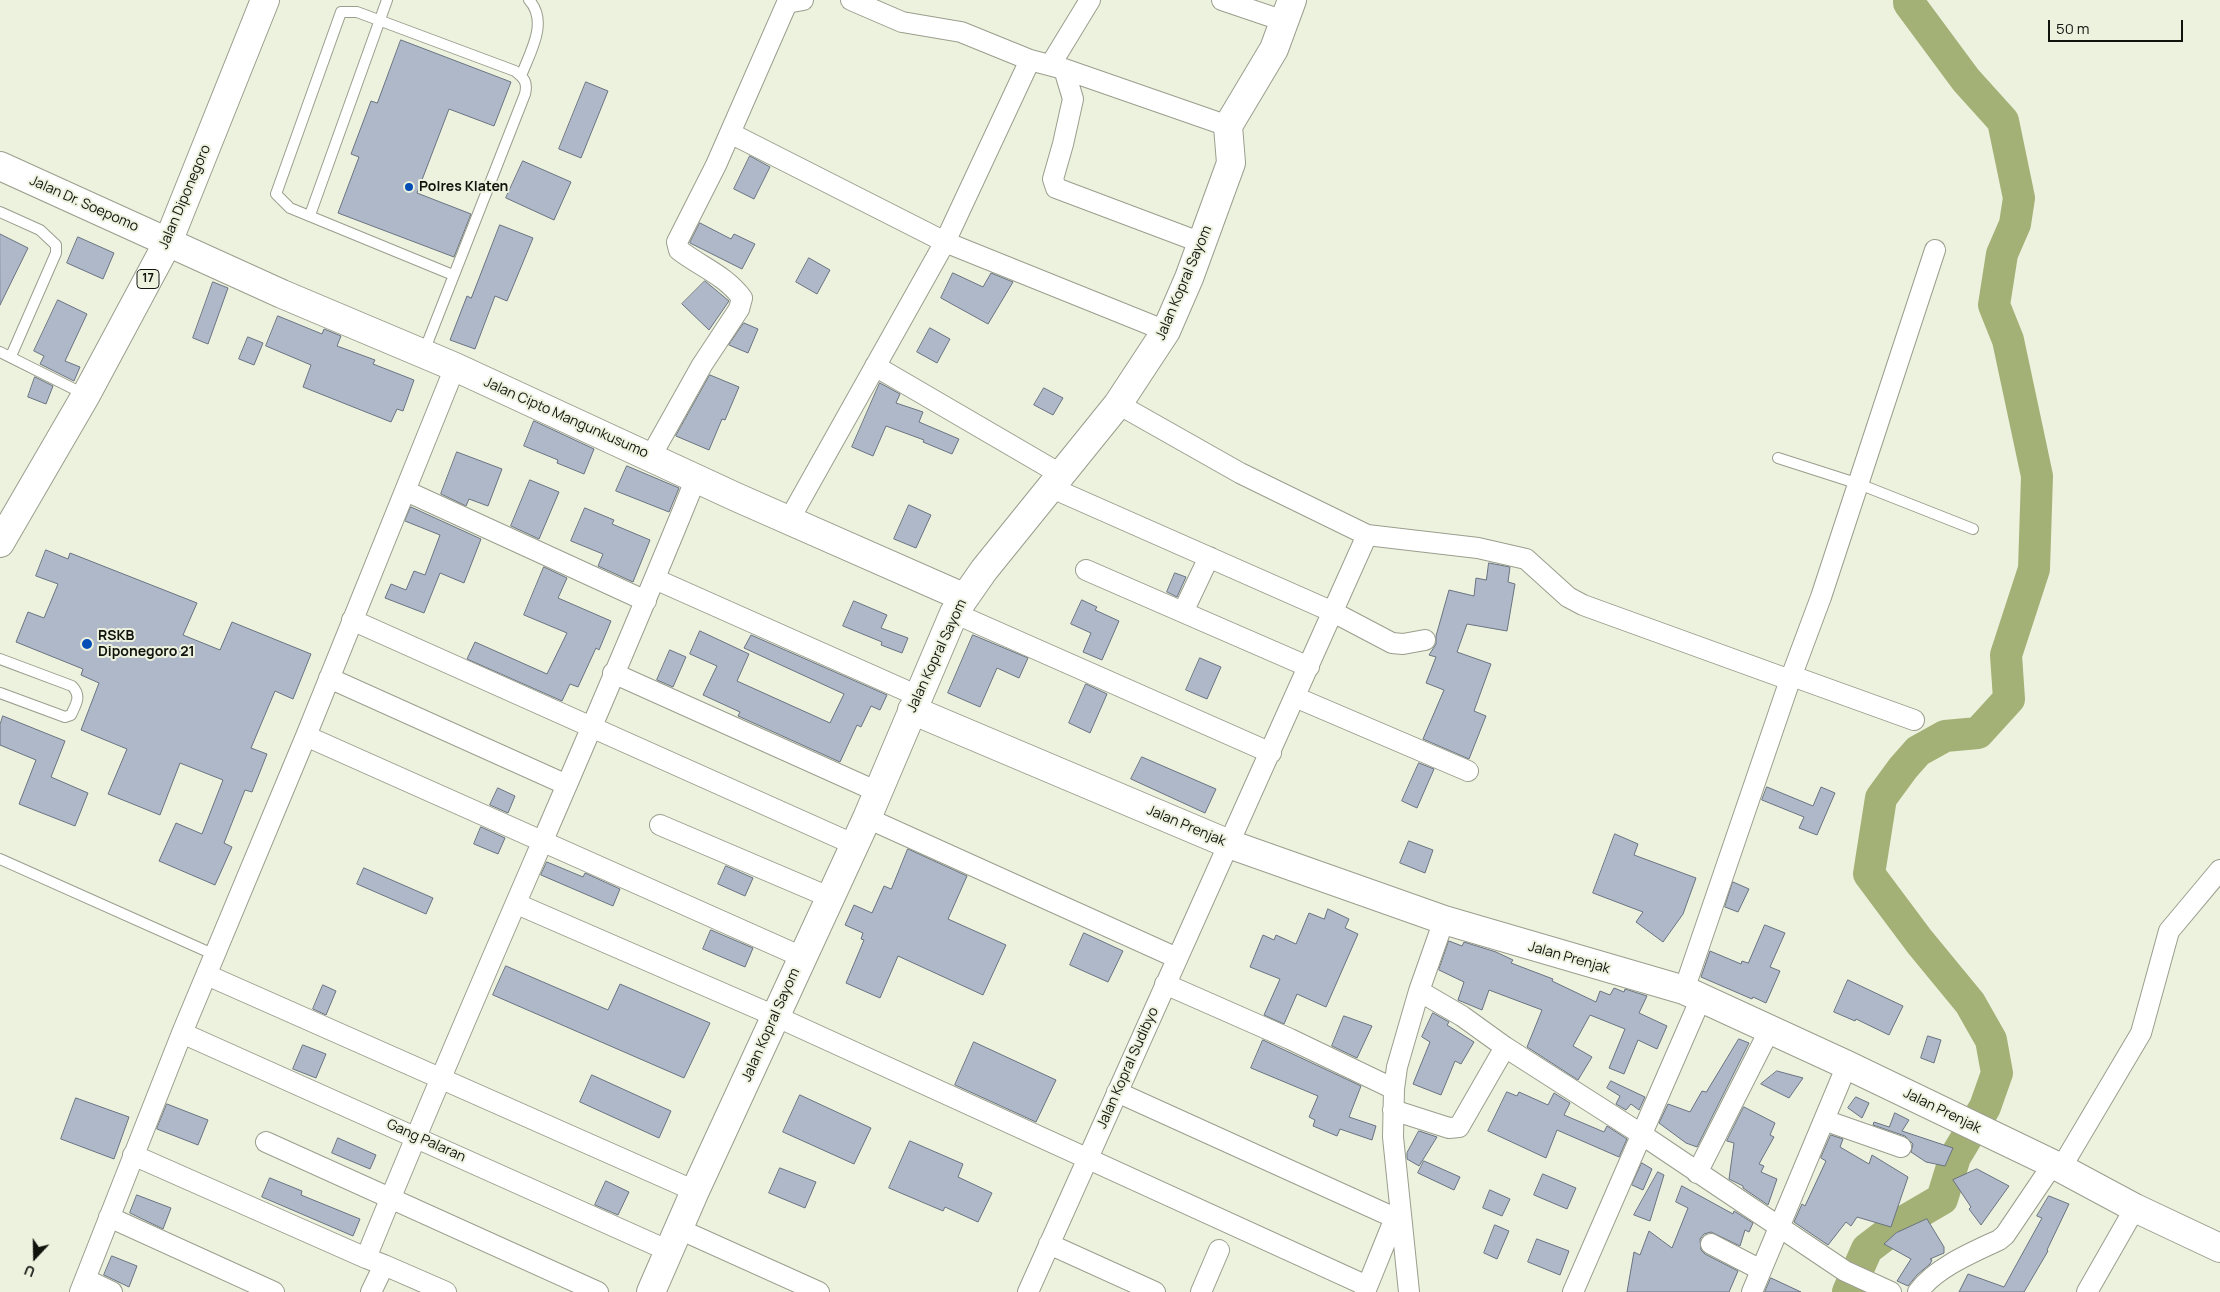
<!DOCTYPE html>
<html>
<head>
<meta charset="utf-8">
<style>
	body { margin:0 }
	#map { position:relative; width:2220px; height:1292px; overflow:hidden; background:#edf2df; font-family:Manrope,sans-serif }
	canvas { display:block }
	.north { position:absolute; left:10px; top:1232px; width:50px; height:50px; -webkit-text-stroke:4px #edf2df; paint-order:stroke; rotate:201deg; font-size:14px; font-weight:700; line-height:20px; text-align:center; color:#11130d }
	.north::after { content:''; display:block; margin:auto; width:18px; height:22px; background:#11130d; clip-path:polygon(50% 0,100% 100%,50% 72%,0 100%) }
	.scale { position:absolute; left:2048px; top:20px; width:135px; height:22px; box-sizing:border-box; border:2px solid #11130d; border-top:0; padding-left:6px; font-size:15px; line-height:18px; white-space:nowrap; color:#11130d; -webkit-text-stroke:4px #edf2df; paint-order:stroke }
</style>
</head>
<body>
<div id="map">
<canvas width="2220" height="1292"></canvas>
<div class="north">U</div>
<div class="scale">50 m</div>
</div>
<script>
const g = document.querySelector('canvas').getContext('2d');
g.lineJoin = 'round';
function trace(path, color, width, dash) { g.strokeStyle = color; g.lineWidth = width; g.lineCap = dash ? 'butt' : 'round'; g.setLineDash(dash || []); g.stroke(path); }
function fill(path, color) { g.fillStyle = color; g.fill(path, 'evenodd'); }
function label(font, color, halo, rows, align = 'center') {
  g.font = font + ' Manrope,sans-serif'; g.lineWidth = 4; g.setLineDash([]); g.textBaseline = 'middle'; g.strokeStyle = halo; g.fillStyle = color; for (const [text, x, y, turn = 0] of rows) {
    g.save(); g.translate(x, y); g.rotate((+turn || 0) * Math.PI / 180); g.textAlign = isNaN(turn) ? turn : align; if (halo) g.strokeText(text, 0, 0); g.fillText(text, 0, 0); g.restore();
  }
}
const river = new Path2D(`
	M1848,1292L1867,1249L1901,1223L1942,1199L1955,1157L1985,1107L1997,1073L1991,1040L1970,1003L1919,941L1869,874L1881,798L1903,768L1918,751L1945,736L1978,733L2009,699L2006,655L2034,569L2037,476L2008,340L1994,305L2002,254L2015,224L2019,198L2003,121L1966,80L1909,3V0`);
const building = new Path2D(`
	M401,40L511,82L494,126L449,109L417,193L471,214L454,257L338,213L359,157L351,154L371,101L377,103Z
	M586,82L608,91L581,158L559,149Z
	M750,156L770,167L754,199L734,189Z
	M523,161L571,182L554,220L506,198Z
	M700,223L731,239L734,234L755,244L742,269L690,243Z
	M500,225L533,238L507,301L495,296L475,349L450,340L467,296L471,298Z
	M0,234L28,248L0,305Z
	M78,237L114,253L103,279L67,263Z
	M809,258L830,270L817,294L796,282Z
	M953,273L983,287L991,273L1013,282L988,324L941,298Z
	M705,281L729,301L709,330L682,304Z
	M213,282L228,288L208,344L193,338Z
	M58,300L87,314L65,361L80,367L74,381L40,364L44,356L34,351Z
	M278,316L322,334L324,329L341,336L337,346L375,360L373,364L414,380L403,411L397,409L391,422L303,387L311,365L266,346Z
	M744,323L758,329L748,353L729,345Z
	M930,328L950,339L937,363L917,352Z
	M248,337L263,343L254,365L239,359Z
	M710,375L739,387L725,420L722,419L709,450L676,436Z
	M35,377L53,386L46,404L28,397Z
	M880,383L900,394L896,403L923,412L919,422L959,439L952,454L923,442L924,440L886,426L873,456L852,447Z
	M1044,388L1063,398L1053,415L1034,405Z
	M534,421L594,449L584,474L557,463L558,460L524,446Z
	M457,452L502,469L488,506L469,499L466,506L441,494Z
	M627,466L679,488L669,512L616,491Z
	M530,480L559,492L539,539L511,526Z
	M909,505L931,515L916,548L894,539Z
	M411,507L481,539L464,583L440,573L424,613L385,598L391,584L406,590L414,571L425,575L440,535L405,521Z
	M585,508L614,520L612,524L650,540L633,582L598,566L603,554L571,541Z
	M46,550L68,559L70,553L197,603L183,635L220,650L232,622L311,654L293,699L275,691L251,748L267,754L252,792L245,790L224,843L232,847L215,885L159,861L176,823L202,834L223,780L180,763L160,815L108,794L127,749L81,730L99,683L81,675L83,669L16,642L28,612L44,618L58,584L36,576Z
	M1489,563L1510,567L1508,582L1515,584L1507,631L1467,624L1457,652L1491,664L1474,711L1486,716L1469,759L1423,739L1444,690L1426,683L1436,657L1429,655L1436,644V636L1449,590L1474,596L1476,578L1486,580Z
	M544,567L567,578L558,598L611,621L599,650L596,648L578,687L570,684L562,701L467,659L475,642L547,674L567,633L524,615Z
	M1175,573L1186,577L1177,597L1167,592Z
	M1082,600L1097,607L1095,610L1119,621L1102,660L1083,652L1091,633L1071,624Z
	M854,601L887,615L881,628L908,638L902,653L881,645L882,642L843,626Z
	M700,631L749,654L737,681L830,723L844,694L744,648L751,635L887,695L880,710L871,706L861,727L857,725L840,762L738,716L740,712L703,695L717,666L690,654Z
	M973,635L1028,658L1019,678L997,668L980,707L948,693Z
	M670,650L686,657L673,687L657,680Z
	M1200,658L1221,667L1207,699L1186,690Z
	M1086,684L1107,694L1090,733L1069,723Z
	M3,716L65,741L51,777L88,793L75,826L19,804L36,760L0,745V725Z
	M1142,757L1216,789L1205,813L1131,779Z
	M1419,763L1434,769L1417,808L1402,801Z
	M1767,787L1813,806L1821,787L1835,793L1817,835L1799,828L1804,817L1762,800Z
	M498,788L515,796L508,813L490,805Z
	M481,827L505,838L498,854L474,844Z
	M1615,834L1638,844L1634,855L1696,878L1683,914L1663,942L1636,922L1643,912L1593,893Z
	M1409,841L1433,850L1425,873L1400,863Z
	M908,849L967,876L948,919L1006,945L983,995L898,956L880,998L846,983L864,940L861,939L863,933L845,925L854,905L872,913L884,886L891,889Z
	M547,862L583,877L585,873L620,889L613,906L541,875Z
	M726,866L753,878L745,896L718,884Z
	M364,868L433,898L426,914L357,884Z
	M1733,882L1749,889L1738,912L1725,907Z
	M1328,909L1349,919L1345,928L1358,934L1326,1007L1297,994L1284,1024L1264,1015L1280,979L1250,967L1263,935L1274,940L1276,935L1296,944L1309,913L1324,919Z
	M1765,925L1785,933L1770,967L1780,971L1766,1003L1753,997L1752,999L1701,977L1710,951L1741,964L1742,961L1748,963Z
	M711,930L753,948L745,967L703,949Z
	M1084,933L1123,951L1108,982L1070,965Z
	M1449,941L1462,946L1464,942L1496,952L1513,960L1511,963L1553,979L1552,981L1596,1002L1600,991L1610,995L1614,988L1624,992L1625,989L1647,996L1639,1013L1667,1026L1657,1049L1638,1040L1624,1074L1609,1068L1625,1029L1590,1015L1573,1046L1592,1057L1578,1080L1527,1047L1542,1010L1489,990L1482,1010L1458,1000L1464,982L1439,970Z
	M506,966L608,1010L620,984L710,1023L684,1078L493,995Z
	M1848,980L1903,1006L1889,1035L1856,1019L1855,1021L1834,1012Z
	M323,985L336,991L326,1015L313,1009Z
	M1433,1013L1449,1022L1447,1025L1474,1042L1461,1064L1455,1061L1441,1095L1413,1084L1430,1042L1422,1037Z
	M1344,1016L1372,1026L1357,1058L1332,1046Z
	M1928,1036L1941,1040L1934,1063L1921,1058Z
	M1739,1039L1749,1043L1697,1147L1686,1143L1659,1123L1668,1104L1690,1112L1702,1091L1706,1092Z
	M1263,1040L1361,1086L1349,1117L1376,1126L1372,1140L1340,1129L1337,1136L1313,1126L1315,1120L1309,1117L1318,1096L1251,1068Z
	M974,1042L1056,1080L1036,1122L955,1085Z
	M303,1045L326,1054L316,1078L293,1069Z
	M1777,1071L1803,1078L1789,1098L1761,1084Z
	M592,1075L671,1111L659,1138L580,1102Z
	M1611,1081L1645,1097L1639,1110L1631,1104L1626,1110L1616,1104L1620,1096L1607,1088Z
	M1507,1092L1517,1096L1519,1092L1548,1105L1554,1093L1570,1103L1564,1115L1604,1132L1607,1126L1627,1139L1619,1157L1557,1130L1546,1158L1488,1131Z
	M800,1095L871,1128L854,1164L783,1132Z
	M1856,1097L1869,1103L1862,1118L1848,1108Z
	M76,1098L129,1117L114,1159L61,1139Z
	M167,1104L208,1120L198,1145L157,1129Z
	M1744,1107L1775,1123L1770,1135L1774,1137L1759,1164L1764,1166L1761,1172L1777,1179L1768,1205L1743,1188V1186L1729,1179L1734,1143L1727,1141Z
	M1895,1113L1909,1120L1902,1131L1953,1148L1945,1166L1926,1162L1911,1152L1913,1144L1905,1136L1873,1125L1874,1122L1889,1127Z
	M1419,1131L1437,1137L1419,1166L1407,1159V1153Z
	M1831,1135L1843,1139L1840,1147L1869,1164L1872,1155L1908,1177L1891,1227L1857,1217L1851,1226L1846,1222L1828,1245L1794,1222L1802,1204L1805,1206L1826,1161L1821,1158Z
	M338,1138L376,1155L370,1169L332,1153Z
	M910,1141L963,1164L958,1177L992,1193L978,1222L945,1207L943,1211L889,1188Z
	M1424,1161L1460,1177L1454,1190L1418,1173Z
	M1642,1163L1652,1169L1643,1190L1632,1185Z
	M780,1168L816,1182L805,1208L769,1193Z
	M1977,1169L2009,1186L1981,1225L1969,1209L1971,1207L1953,1180Z
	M1658,1172L1664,1175L1650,1221L1634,1215Z
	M1543,1174L1576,1188L1567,1209L1534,1195Z
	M270,1178L302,1191L301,1195L360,1219L353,1236L262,1197Z
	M606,1181L629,1192L618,1215L595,1205Z
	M1682,1186L1733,1214L1734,1211L1753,1223L1749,1232L1745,1230L1740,1246L1711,1232L1704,1234L1700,1239L1701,1250L1705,1254L1738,1271L1729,1292H1627L1634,1252L1640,1255L1649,1231L1672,1248L1688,1208L1676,1202Z
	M1490,1190L1510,1199L1502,1216L1483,1208Z
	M137,1195L171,1208L163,1229L130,1213Z
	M2049,1196L2069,1204L2047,1250L2048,1251L2024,1292H1959L1968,1274L2004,1287L2042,1218L2037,1216Z
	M1927,1219L1944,1247V1253L1930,1259L1932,1260L1930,1264L1917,1275L1908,1286L1897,1281L1911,1259L1884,1244L1896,1233Z
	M1495,1225L1509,1231L1497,1259L1484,1253Z
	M1537,1239L1569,1251L1560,1275L1528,1262Z
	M112,1256L137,1266L129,1287L104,1275Z
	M1771,1278L1801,1292H1765Z`);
const lane = new Path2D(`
	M521,76C530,52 549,22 529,0
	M0,212L40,230L56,245V253L11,356
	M310,215L387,0
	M0,352L86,395
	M423,354L525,94C528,82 524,78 515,71L357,12H341L276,194L290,208L453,275
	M1778,458L1859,484L1973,529
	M0,659L72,686C82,696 76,704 71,715L65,717L0,693
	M0,859L215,955`);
const street = new Path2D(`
	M851,0L902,22L961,32L1030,60L1064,69L1228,126
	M1222,0L1284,21
	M1051,64L1090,0
	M1064,69L1073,99L1063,144L1053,179L1056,188L1202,243
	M730,133L945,242L1166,331
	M875,366L1062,475
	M651,456L702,365L739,309L742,298C725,275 701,267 679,250L677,242L716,165L787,3L803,0
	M1052,488L1333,612L1392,643L1403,644L1425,640
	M406,491L646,601
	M789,520L945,242L1030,60
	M1367,535L1478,548L1526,559L1568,597L1583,605L1790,680
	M1086,570L1309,667
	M655,579L918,696
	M1183,612L1209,557
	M954,613L1271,753
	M352,620L853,844
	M613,673L878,792
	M1792,676L1914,720
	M329,678L567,785
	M1295,697L1468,771
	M306,736L802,957
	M867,818L1177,958
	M660,825L829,897
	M517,904L775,1016L1367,1286
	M207,975L695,1191
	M1165,984L1290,1039L1394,1089
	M1684,990L1790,680L1821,597L1935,250
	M1419,991L1462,1016L1505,1047L1641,1134L1845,1271L1891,1292
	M182,1033L669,1251
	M1117,1092L1395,1218
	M1393,1110L1449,1128L1459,1127L1505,1047
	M1824,1120L1901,1147
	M266,1142L598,1292
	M133,1155L366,1258
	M2061,1168L2141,1033L2169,931L2220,870
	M1697,1173L1770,1029
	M109,1217L274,1292
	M679,1229L819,1292
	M1049,1244L1155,1292
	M1711,1244L1761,1270
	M384,1265L446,1292
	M85,1279L112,1292
	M80,1292L182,1033L306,736L455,367
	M371,1292L384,1265L366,1258C472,996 590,740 696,478
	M1028,1292C1140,1039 1256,788 1367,535L1240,473L1118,404
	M1201,1292L1219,1250
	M1365,1292L1399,1208
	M1409,1292L1393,1137L1394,1089L1397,1067L1419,991L1444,920
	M1573,1292L1701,998
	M1752,1292L1847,1065
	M1918,1292C1935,1268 1973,1252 1999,1240L2005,1235L2053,1164
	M2087,1292L2135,1208`);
const secondary = new Path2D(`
	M0,166L282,294L455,367L736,497L963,597
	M912,710L1229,844L1444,920L1684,990L1847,1065L2053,1164L2135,1208L2220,1248
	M651,1292L695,1191L867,818L954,613L984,570L1118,404L1166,331L1189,278L1231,163L1228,126L1274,49L1292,0`);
const highway = new Path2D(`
	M0,543L86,395L168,242L265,0`);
const markers = [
	[409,187,5,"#034db7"],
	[87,644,6,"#034db7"]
];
const shields = [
	[148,279,22]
];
const shieldNames = [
	["17",148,279]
];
const poiNames = [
	["Polres Klaten",419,187],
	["RSKB",98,636],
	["Diponegoro 21",98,652]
];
const streetNames = [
	["Jalan Diponegoro",185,197,-67],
	["Jalan Dr. Soepomo",84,204,24],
	["Jalan Kopral Sayom",1184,283,-67],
	["Jalan Cipto Mangunkusumo",566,418,24],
	["Jalan Kopral Sayom",937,656,-65],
	["Jalan Prenjak",1186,826,23],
	["Jalan Prenjak",1569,958,16],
	["Jalan Kopral Sayom",771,1025,-66],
	["Jalan Kopral Sudibyo",1128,1068,-66],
	["Jalan Prenjak",1942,1111,26],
	["Gang Palaran",426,1141,24]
];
trace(river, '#a4b176', 32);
fill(building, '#aeb8c8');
trace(building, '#6a7381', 1);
trace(lane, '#9a9e8d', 12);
trace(street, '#9a9e8d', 22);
trace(secondary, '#9a9e8d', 30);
trace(highway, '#9a9e8d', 30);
trace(lane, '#fff', 10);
trace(street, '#fff', 20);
trace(secondary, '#fff', 28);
trace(highway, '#fff', 28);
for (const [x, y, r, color] of markers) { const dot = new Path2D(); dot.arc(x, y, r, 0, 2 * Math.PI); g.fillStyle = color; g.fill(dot); trace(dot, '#edf2df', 2); }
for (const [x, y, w] of shields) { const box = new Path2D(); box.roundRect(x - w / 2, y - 9.5, w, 19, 4); g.fillStyle = '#edf2df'; g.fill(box); trace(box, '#11130d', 1); }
label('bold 12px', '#11130d', null, shieldNames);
label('bold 14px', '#11130d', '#edf2df', poiNames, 'left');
label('14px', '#11130d', '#edf2df', streetNames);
</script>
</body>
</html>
